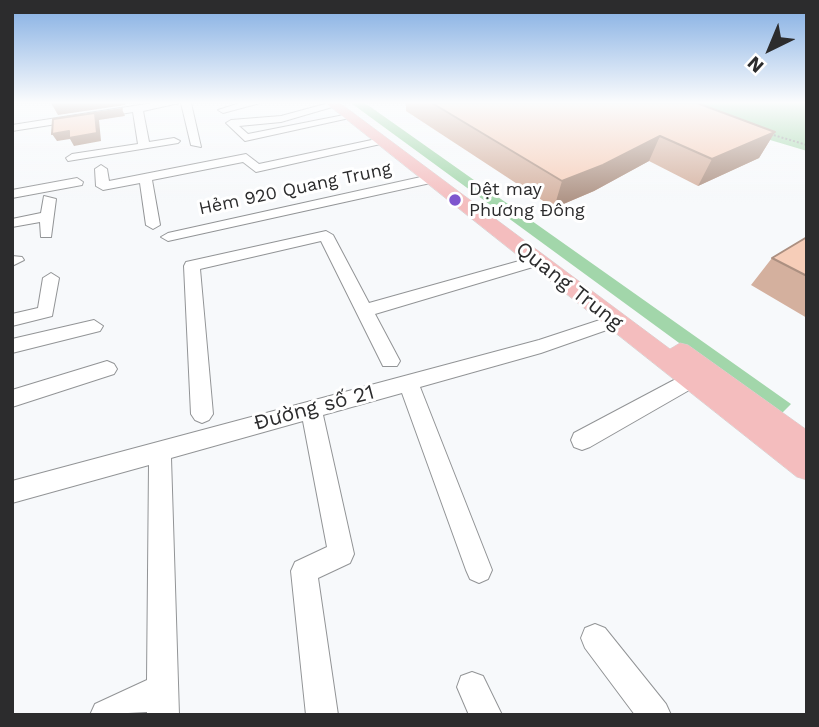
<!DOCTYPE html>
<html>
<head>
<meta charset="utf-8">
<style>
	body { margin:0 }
	#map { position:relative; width:819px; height:727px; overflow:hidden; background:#f7f9fb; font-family:"Work Sans",sans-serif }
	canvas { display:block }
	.frame { position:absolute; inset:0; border:14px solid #2c2c2d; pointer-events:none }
	.north { position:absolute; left:735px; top:14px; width:70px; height:70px; -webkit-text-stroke:5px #fff; paint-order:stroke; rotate:223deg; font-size:19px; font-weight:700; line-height:28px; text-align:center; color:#2c2c2d }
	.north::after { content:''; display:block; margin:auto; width:24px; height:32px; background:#2c2c2d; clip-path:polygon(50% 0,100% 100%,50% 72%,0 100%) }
</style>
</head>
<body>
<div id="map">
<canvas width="819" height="727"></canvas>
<div class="frame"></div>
<div class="north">N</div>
</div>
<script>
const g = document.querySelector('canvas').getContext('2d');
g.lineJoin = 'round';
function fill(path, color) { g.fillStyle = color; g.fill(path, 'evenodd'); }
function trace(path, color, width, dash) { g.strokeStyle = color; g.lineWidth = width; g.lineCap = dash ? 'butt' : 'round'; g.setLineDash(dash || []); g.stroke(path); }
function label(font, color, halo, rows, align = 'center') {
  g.font = font + ' "Work Sans",sans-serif'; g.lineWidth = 6; g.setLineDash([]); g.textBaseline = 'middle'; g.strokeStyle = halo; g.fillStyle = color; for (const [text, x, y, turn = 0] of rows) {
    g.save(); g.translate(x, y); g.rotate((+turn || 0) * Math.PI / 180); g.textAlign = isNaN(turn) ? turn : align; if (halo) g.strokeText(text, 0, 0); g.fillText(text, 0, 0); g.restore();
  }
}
const green = new Path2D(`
	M351,103H365L791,404L779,416Z
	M646,103H807V151Z`);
const path = new Path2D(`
	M801,103L807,105
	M770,134L807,145`);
const minor = new Path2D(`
	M153,103H179L143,111L149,142L174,138L180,141L178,143L68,161L66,158L72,154L138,144L133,112L12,131V125Z
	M181,103H191L201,147L191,145Z
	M240,103H260L223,113L218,110Z
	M329,103L339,105L281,122L239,126L248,134L349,114L354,117L245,141L226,123L231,120L281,116Z
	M381,138L387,141L385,143L256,172L243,162L152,180L160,225L153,229L146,225L140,183L103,190L96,186L95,169L101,165L107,169L109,181L246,154L259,164Z
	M430,175L435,176V182L168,241L161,237L168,233Z
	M77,178L83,182L82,185L12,198V190Z
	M44,196L56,199L51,237H41L40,222L12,227V219L41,213Z
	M326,231L333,235L369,303L537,256L545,261L543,264L375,314L400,361L397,366H383L321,241L200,269L213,414L209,420L202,423L195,420L191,414L184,266L186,262Z
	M12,256L22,257L24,260L12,266Z
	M51,273L59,278L52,316L12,326V314L38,308L43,278Z
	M615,315L624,321L621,325L541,353L420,387L492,570L488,579L479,583L470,579L466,570L402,393L323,415L354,554L350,563L318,578L338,715H306L291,571L295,562L327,547L303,421L171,458L179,715H147V712L90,715L95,704L147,680L149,465L12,503V481L539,340Z
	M94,320L103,326L100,331L12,353V339Z
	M107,361L114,364L117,369L114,374L12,407V390Z
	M691,371L698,373L701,379L698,385L590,447L582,450L574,447L571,440L574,433Z
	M595,624L605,628L666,704L671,715H635L585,648L581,638L585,628Z
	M472,672L483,676L502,715H469L457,687L461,676Z`);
const major = new Path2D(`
	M326,103H340L670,349L680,343L688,345L807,430V480L797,477Z`);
const wall = new Path2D(`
	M406,103H697L775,132L759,158L698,186L649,161L594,191L554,208L406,111Z
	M807,237V318L751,285L772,258Z`);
const shadedWall = new Path2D(`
	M51,103H125V105L58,115Z
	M122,109L125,116L99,120L101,141L74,146L70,139L57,141L52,134L69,131L95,113Z
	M775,132L759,158L698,186L712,159Z
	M660,136L649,161L594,191L554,208L562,181Z`);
const building = new Path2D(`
	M432,103H697L775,132L712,159L660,136L603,165L562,181Z
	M122,109L95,113L97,133L69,138V131L52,134L53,119Z
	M807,237V276L772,258Z`);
const markers = [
	[455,200,7,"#7f55ce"]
];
const farStreetnames = [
	["Hẻm 920 Quang Trung",295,189,-12]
];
const farPoinames = [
	["Dệt may",469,190],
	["Phương Đông",469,211]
];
const streetNames = [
	["Quang Trung",569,286,38],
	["Đường số 21",314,408,-15]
];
fill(green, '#a2d6aa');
trace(minor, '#929496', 2);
trace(major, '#d5d5d5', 1);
trace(path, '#919294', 2, [2, 2]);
fill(minor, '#fff');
fill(major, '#f4bdbe');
fill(wall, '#d4b09e');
fill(shadedWall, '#ac9081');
fill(building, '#f6cdb8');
trace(building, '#ac9081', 2);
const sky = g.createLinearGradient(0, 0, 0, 205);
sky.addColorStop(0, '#80ace2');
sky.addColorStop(0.5, '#fbfcfd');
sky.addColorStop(1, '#fbfcfd00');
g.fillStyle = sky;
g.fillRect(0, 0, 819, 205);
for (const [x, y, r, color] of markers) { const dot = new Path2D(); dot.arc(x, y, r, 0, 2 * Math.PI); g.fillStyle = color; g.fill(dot); trace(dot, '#fff', 2.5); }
label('18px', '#2c2c2d', '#fff', farStreetnames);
label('18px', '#2c2c2d', '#fff', farPoinames, 'left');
label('21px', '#2c2c2d', '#fff', streetNames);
</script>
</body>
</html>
